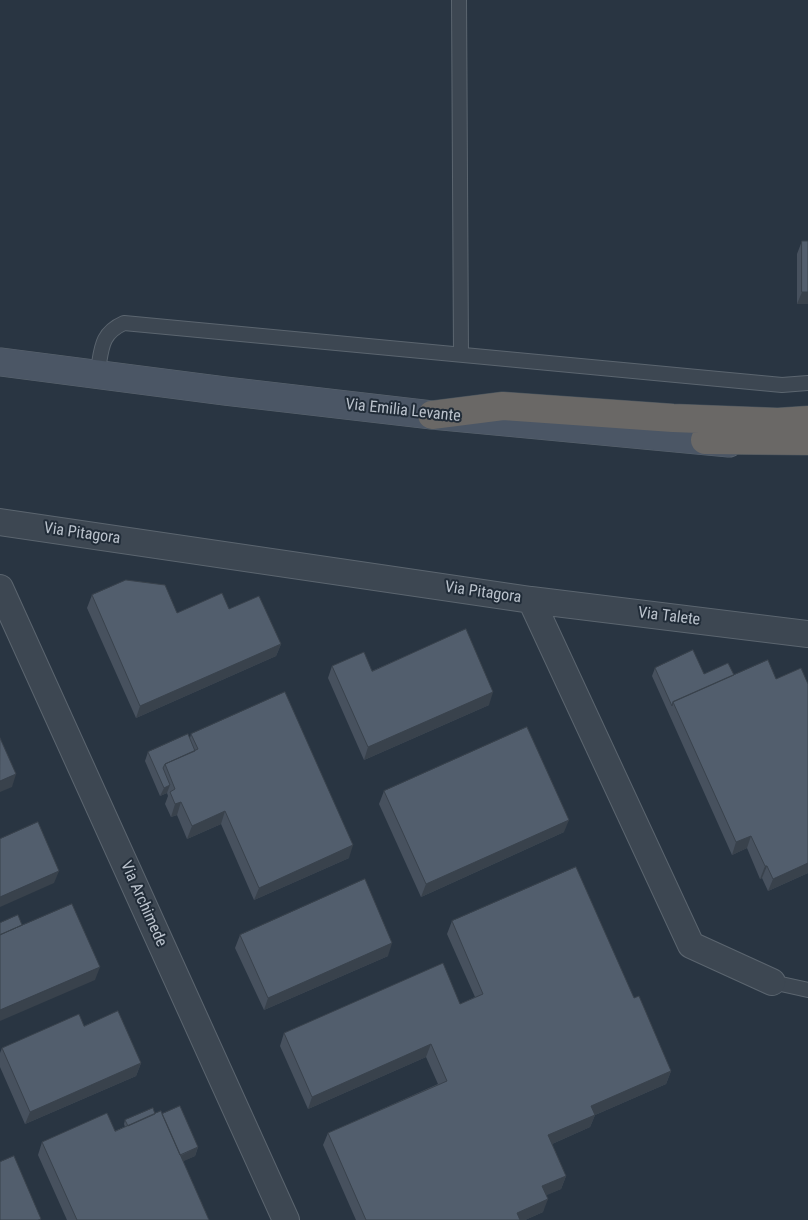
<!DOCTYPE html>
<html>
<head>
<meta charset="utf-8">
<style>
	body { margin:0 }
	canvas { display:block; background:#293542 }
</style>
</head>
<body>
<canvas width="808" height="1220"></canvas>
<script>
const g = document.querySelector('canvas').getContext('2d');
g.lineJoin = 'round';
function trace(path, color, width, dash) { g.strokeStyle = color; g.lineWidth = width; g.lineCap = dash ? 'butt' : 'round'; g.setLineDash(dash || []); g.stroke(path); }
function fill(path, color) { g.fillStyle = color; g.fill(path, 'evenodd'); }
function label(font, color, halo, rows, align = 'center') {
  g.font = font + ' "Roboto Condensed",sans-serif'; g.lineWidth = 4; g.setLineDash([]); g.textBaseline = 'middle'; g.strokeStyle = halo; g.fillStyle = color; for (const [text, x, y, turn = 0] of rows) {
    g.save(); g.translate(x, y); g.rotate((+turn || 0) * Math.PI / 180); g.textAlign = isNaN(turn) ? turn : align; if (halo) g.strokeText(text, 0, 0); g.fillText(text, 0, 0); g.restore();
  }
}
const service = new Path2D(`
	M459,0L461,354
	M97,375C102,351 99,334 124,323L782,385L808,383
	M772,982L808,990`);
const minor = new Path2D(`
	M0,522L531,600L691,945L772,982
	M0,588L286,1220
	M531,600L808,634`);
const secondary = new Path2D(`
	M0,362L225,391L432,415L729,443`);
const trunk = new Path2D(`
	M432,415L503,406L673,418L778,422L808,420
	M705,440L808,441`);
const wall = new Path2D(`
	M802,241L808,304H797V254Z
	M92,595L177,613L229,609L281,644L276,656L136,718L87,608Z
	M332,666L372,671L489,705L364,760L328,678Z
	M655,668L704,674L808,873L768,891L762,878L760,879L747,848L732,855L652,676Z
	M191,734L349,858L254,900L221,824L187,839L177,815L171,817L165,804L168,796L167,793L160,796L145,761L148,752L190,738Z
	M384,791L564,832L421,897L379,804Z
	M452,921L634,998L671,1071L666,1084L595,1115L590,1127L552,1144L566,1176L561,1189L546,1195L543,1212L525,1220H356L323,1145L328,1133L438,1084L426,1057L308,1109L280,1046L284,1033L460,1004L475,997L447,934Z
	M240,935L388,956L264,1010L235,948Z
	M84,1026L141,1063L136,1076L25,1124L0,1067V1053L2,1048Z
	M155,1114H162L198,1147L195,1156L183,1161L209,1220H67L38,1155L42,1142L115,1131L125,1127L124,1124L125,1120Z`);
const shadedWall = new Path2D(`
	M802,292H808V304H797Z
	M281,644L276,656L136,718L140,706Z
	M493,692L489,705L364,760L368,747Z
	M16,774L12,787L0,792V781Z
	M170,785L167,793L160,796L164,788Z
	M181,802L177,815L171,817L175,804Z
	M225,811L221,824L187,839L192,826Z
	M569,820L564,832L421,897L426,884Z
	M751,836L747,848L732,855L736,842Z
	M353,845L349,858L254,900L259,888Z
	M808,863V873L768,891L773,879Z
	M765,866H767L762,878L760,879Z
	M59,871L54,883L0,907V897Z
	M392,943L388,956L264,1010L268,998Z
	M100,967L95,980L0,1021V1010Z
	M431,1044L426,1057L308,1109L312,1097Z
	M141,1063L136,1076L25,1124L30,1112Z
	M671,1071L666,1084L595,1115L590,1127L543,1148L548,1135L591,1106Z
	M198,1147L195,1156L175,1165L178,1157Z
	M566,1176L561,1189L538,1199L542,1186Z
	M548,1199L543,1212L525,1220H514L517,1213Z`);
const building = new Path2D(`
	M802,241H808V292H802Z
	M126,580L165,585L177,613L222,593L229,609L259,596L281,644L140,706L92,595Z
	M466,629L493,692L368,747L332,666L364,652L372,671Z
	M693,650L704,674L728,663L734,675L673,702L672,706L655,668Z
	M768,660L776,679L801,668L808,684V863L773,879L767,866H765L751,836L736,842L673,702Z
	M285,692L353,845L259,888L225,811L192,826L181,802L175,804L170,792L175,789L165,764L198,749L191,734Z
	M527,727L569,820L426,884L384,791Z
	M188,734L195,751L165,764L163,768L170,785L164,788L148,752Z
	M0,738L16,774L0,781Z
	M38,822L59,871L0,897V839Z
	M576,867L634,998L639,996L671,1071L591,1106L595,1115L548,1135L566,1176L542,1186L548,1199L517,1213L520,1220H366L328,1133L447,1081L431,1044L312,1097L284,1033L443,963L460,1004L483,994L452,921Z
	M365,879L392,943L268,998L240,935Z
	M72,904L100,967L0,1010V935Z
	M18,915L22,925L0,935V923Z
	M118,1011L141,1063L30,1112L2,1048L79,1014L84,1026Z
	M180,1106L198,1147L180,1155L162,1114Z
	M153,1108L155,1114L128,1126L125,1120Z
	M161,1111L209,1220H77L42,1142L107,1113L115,1131Z
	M14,1156L41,1219L38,1220H0V1162Z`);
const streetNames = [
	["Via Emilia Levante",403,411,6],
	["Via Pitagora",82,534,8],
	["Via Pitagora",483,593,8],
	["Via Talete",669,617,7],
	["Via Archimede",143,904,66]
];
trace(service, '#5b656f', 16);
trace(minor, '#5b656f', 28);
trace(secondary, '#5b656f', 29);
trace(trunk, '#47525c', 29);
trace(service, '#3d4752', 14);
trace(minor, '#3d4752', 26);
trace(secondary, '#4b5665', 28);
trace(trunk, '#6a6866', 28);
fill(wall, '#47515e');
fill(shadedWall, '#39424c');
fill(building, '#525e6d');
trace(building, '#39424c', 1);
label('16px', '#bac2cc', '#212c38', streetNames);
</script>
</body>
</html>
